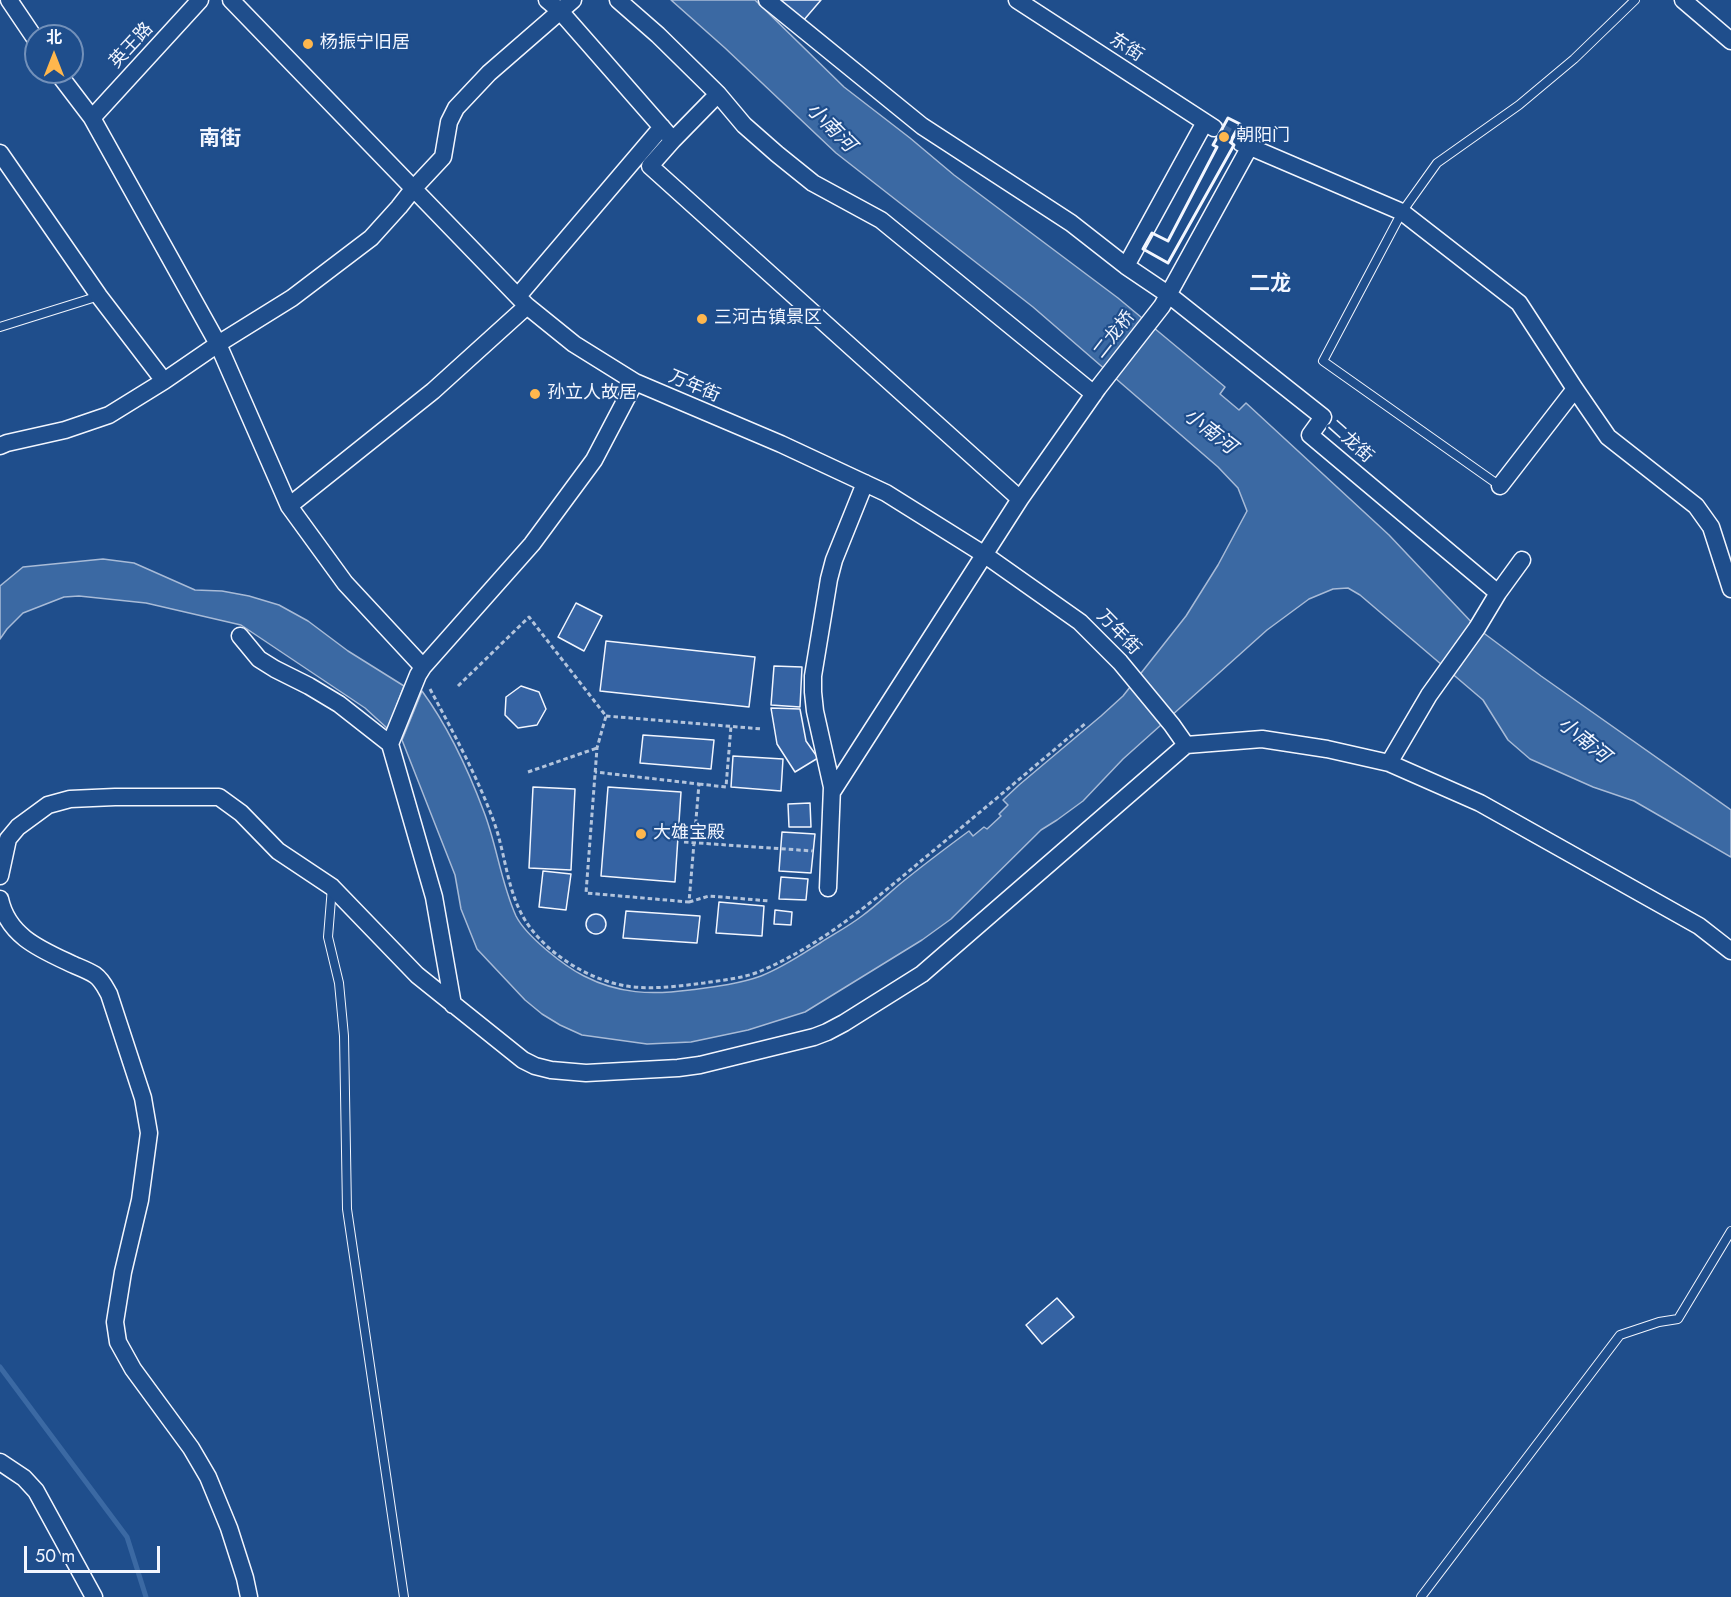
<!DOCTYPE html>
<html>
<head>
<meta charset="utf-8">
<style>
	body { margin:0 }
	#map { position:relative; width:1731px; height:1597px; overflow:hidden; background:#1f4e8c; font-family:Jost,"Noto Sans SC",sans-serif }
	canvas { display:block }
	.north { position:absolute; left:24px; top:24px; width:60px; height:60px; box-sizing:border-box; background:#1f4e8c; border:2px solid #7391ba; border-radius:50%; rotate:0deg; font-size:16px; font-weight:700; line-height:24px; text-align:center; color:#f2f6ff }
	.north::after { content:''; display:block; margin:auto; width:21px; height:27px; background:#ffb74d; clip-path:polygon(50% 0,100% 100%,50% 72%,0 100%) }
	.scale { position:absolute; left:24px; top:1546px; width:136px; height:27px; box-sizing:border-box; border:3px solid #f2f6ff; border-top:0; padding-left:8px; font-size:18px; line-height:21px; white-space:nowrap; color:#f2f6ff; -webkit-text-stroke:4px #1f4e8c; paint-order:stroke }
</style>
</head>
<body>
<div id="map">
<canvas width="1731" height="1597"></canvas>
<div class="north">北</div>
<div class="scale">50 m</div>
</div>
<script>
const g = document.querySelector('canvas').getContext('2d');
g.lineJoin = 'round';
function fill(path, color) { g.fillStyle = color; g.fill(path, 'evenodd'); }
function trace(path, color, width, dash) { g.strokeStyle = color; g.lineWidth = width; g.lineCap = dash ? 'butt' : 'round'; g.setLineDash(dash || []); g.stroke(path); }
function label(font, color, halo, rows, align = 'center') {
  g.font = font + ' Jost,"Noto Sans SC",sans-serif'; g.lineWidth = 4.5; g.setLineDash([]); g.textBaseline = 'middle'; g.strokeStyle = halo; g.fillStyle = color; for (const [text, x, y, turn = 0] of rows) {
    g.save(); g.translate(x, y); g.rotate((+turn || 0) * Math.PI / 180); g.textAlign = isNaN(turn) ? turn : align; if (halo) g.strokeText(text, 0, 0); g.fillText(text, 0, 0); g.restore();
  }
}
const water = new Path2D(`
	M671,0H755L844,87L910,138L954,175L1118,298L1225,387L1220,394L1239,410L1246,403L1389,535L1477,628L1541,676L1731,810V857L1634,801L1593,787L1530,759L1508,740L1483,700L1360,595L1348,588L1333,589L1309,599L1267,630L1123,759L1083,801L1057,820L1041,830L951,919L922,940L805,1012L748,1030L691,1042L647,1044L582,1035L560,1025L542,1014L525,1000L477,949L461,909L455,875L402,740L422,691C447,725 469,772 484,812C497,846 501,883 516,916C526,936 564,966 584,976C619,994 651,995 690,990C713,987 739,984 761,976C782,968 801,955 820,943C834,934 849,926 862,916C876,906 888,894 900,884C923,865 946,848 969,831L973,836L984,827L987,829L1001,816L999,814L1008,805L1003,800L1019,785L1101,716L1123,696L1186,616L1218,565L1247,511L1238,488L1218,467L1033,307L836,153L725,48Z
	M103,559L134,563L195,590L222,591L249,596L279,605L308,621L348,651L404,686L388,729L365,708L241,625L146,603L79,596L64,597L23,613L7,629L0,639V586L23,567Z`);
const stream = new Path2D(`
	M0,1367L127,1537L146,1597`);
const building = new Path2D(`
	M779,0H821L803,21Z
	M576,603L602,616L584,651L558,637Z
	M606,641L755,657L749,707L600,691Z
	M774,666L802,667L800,707L771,705Z
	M521,686L539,692L546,709L537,725L518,728L505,715L506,697Z
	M771,708L800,709L806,741L818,758L795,772L777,744Z
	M643,735L714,740L711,769L640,763Z
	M733,756L783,759L781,791L731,787Z
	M533,787L575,789L571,870L529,868Z
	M608,787L681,792L675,882L601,876Z
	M810,803L811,827H789L788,804Z
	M782,832L815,834L811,873L779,871Z
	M543,871L571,874L566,910L539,907Z
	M781,877L808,879L806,900L779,899Z
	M719,902L764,906L762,936L716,933Z
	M775,910L792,912L791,925L774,924Z
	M626,911L700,916L697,943L623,938Z
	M586 924a10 10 0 1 1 20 0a10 10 0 1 1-20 0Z
	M1057,1298L1074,1317L1042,1344L1026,1325Z`);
const streetTunnel = new Path2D(`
	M1214,128L1241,143`);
const path = new Path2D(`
	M458,686L529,617L606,716L597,748L586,893L689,902L699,784L595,772
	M430,689C453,732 477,776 494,822C507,858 507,899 532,930C554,958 591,980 626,986C652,990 679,986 704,983C723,980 746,978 763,970C827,942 880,895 933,851C984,809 1035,766 1086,723
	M606,716L762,729
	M528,772L597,748
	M699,784L726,787L731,726
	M684,842L813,851
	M689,902L709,896L770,901`);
const lane = new Path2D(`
	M0,327L99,296
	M1500,486L1323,361L1402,212L1437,163L1519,105L1574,59L1635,0
	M332,887L328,937L339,983L344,1036L347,1209L404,1597
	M1421,1597L1620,1335L1659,1322L1678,1319L1731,1231`);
const street = new Path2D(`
	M9,0L36,40
	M231,0L527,306L574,344L635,382L781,444L886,493L985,555L1080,622L1120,662L1172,725L1186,745
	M547,0L560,11L673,140L650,166L1020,499
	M618,0L658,35L718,94L744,125L777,154L813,183L881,220L1094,394
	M767,0L922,126L1071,223L1126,266L1169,295L1323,417L1310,435L1498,593
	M1017,0L1214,128
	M1683,0L1731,41
	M57,72L92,118L218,344L289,506L345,583L423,667
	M92,118L200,0
	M673,140L718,94
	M1241,143L1402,212L1519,303L1575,389L1608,437L1696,506L1711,527L1731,589
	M0,153L99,296L164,381
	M1126,266L1205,122
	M518,296L662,127
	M0,446L7,443L65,430L109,415L164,381L218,344L292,298L371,238L399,207L414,188L443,157L449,122L456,108L489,73L573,0
	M1500,486L1575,389
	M289,506L433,391L527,306
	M240,636L259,659L275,669L309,686L339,704L390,744L434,897L453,1005
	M390,744L418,675L423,667L532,544L594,460L635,382
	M1389,763L1429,695L1477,628L1498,593L1522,560
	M832,792L1020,499L1098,388L1162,306L1249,148
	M0,876L8,839L18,827L48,805L70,799L115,797H219L241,813L278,851L332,887L417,975L523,1060L535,1066L551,1070L586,1073L678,1068L700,1065L814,1037L827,1032L844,1023L922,974L1186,745L1262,739L1327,749L1389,763L1480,803L1699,926L1731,951
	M828,888L832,787L815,711L813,692V676L829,579L834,560L865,483
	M0,899C8,937 42,950 74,965C81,968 89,971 95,975C102,980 105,987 109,994L143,1098L149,1133L140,1200L123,1272L115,1322L118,1342L133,1369L191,1448L208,1477L229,1528L245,1578L249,1597
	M0,1462L24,1478L36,1491L94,1597`);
const wall = new Path2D(`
	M1228,118L1240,124L1230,142L1234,145L1168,263L1143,249L1152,233L1168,241L1217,147L1213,145Z`);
const markers = [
	[308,44,6,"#ffb74d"],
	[1224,137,6,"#ffb74d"],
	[702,319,6,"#ffb74d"],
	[535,394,6,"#ffb74d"],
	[641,834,6,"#ffb74d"]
];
const poiNames = [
	["杨振宁旧居",320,44],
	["朝阳门",1236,137],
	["三河古镇景区",714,319],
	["孙立人故居",547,394],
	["大雄宝殿",653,834]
];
const streetNames = [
	["英王路",132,46,-47],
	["东街",1126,48,33],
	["二龙桥",1115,335,-52],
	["万年街",694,387,23],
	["二龙街",1350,442,42],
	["万年街",1118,633,46]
];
const waterNames = [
	["小南河",830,128,45],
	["小南河",1209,432,38],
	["小南河",1583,741,39]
];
const quarterNames = [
	["南街",220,140],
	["二龙",1270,285]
];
fill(water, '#3b69a3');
trace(water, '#a8bbd7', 1.5);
trace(stream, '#3b69a3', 5);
fill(building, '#3563a3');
trace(building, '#f2f6ff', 1.5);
trace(streetTunnel, '#3f679d', 16, [16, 8]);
trace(lane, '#f2f6ff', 10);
trace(street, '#f2f6ff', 19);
trace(path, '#b3c4dc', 3, [4.5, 3]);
trace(lane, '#1f4e8c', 8);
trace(street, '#1f4e8c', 16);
trace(wall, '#f2f6ff', 3);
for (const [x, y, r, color] of markers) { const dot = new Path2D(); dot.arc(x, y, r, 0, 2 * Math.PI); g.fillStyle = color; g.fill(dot); trace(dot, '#1f4e8c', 2); }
label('18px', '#f2f6ff', '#1f4e8c', poiNames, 'left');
label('18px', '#f2f6ff', '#1f4e8c', streetNames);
label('italic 20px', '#f2f6ff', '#1f4e8c', waterNames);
label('bold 21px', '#f2f6ff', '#1f4e8c', quarterNames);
</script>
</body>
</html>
